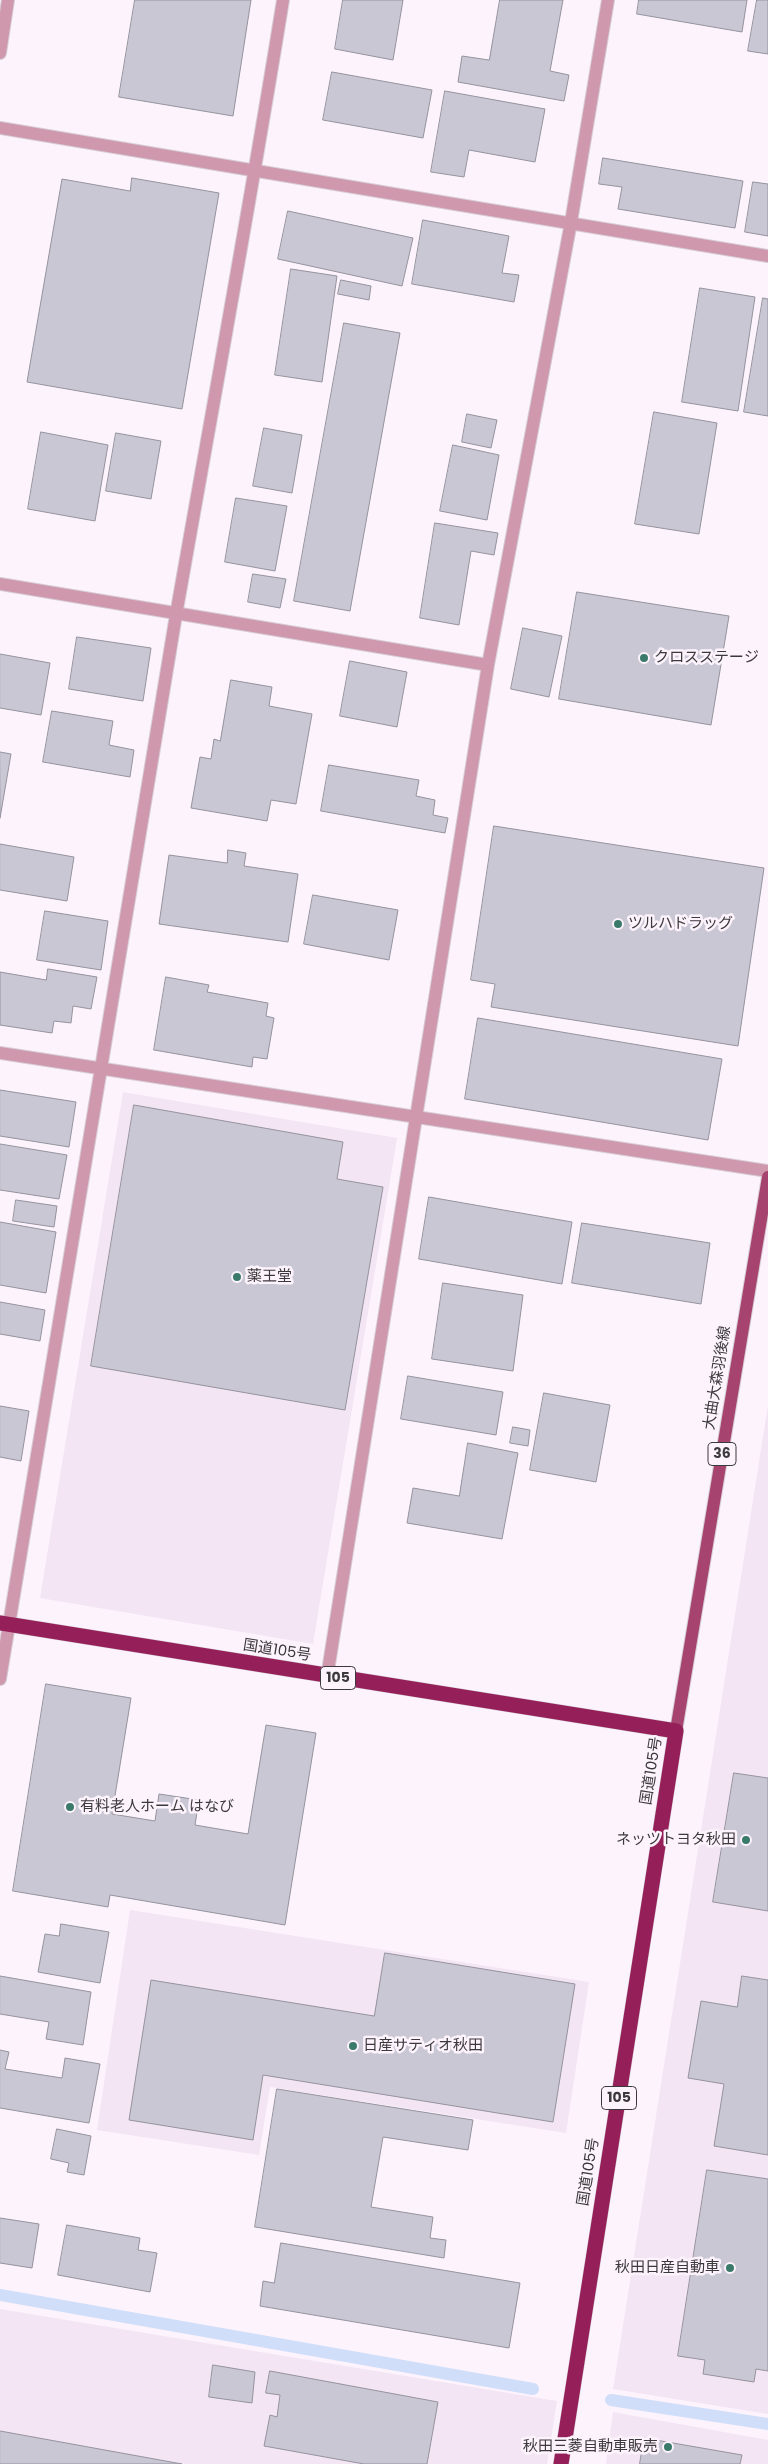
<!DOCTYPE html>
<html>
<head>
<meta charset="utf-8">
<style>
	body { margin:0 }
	canvas { display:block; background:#fcf3fc }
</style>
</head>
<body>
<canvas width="768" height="2464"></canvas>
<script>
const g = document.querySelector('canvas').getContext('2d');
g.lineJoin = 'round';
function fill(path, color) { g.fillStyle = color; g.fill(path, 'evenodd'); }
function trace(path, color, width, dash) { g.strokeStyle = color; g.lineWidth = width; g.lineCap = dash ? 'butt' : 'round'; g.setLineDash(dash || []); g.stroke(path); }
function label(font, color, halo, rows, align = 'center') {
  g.font = font + ' Poppins,"Noto Sans JP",sans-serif'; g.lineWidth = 5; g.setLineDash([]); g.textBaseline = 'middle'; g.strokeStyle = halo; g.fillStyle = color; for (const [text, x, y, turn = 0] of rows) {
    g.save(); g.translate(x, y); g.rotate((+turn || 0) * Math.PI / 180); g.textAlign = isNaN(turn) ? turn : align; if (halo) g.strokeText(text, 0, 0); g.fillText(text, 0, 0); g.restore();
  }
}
const built = new Path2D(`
	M123,1092L397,1138L313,1644L40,1598Z
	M768,1405V2414L613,2389Z
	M130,1910L589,1982L566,2133L270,2087L259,2155L97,2130Z
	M0,2309L557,2401L547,2464H0Z
	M613,2412L768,2440V2464H606Z`);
const stream = new Path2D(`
	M0,2295L533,2389
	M611,2400L768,2424`);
const building = new Path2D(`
	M135,0H251L233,116L119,97Z
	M343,0H403L393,60L335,49Z
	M500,0H563L550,71L569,75L564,101L458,82L462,56L489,60Z
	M639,0H747L742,32L637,14Z
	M757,0H768V54L748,51Z
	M332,72L432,90L423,138L323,120Z
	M445,91L545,109L535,162L469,150L464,177L431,172Z
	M603,158L743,181L735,228L618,209L622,187L599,184Z
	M132,178L219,193L182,409L27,382L62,179L130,191Z
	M753,182L768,184V236L745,232Z
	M288,211L413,238L402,286L278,259Z
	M423,220L509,236L502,273L519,275L514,302L412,284Z
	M291,269L337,276L322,382L275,375Z
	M341,280L371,286L369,300L338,294Z
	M700,288L755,297L738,411L682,402Z
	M763,298L768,299V416L744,412Z
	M344,323L400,333L350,611L294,601Z
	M654,412L717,423L699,534L635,524Z
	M467,414L497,420L491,448L462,442Z
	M264,428L302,435L292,493L253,486Z
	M41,432L108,445L95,521L28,509Z
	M116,433L161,441L151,499L106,491Z
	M453,445L499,455L487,520L440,511Z
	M236,498L287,506L275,571L225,562Z
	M435,523L498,533L494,555L471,551L459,625L420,618Z
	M253,574L286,579L280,608L248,602Z
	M577,592L729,616L711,725L559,699Z
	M523,628L562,636L549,697L511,689Z
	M77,637L151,648L143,701L69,689Z
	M0,654L50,663L41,715L0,708Z
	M350,661L407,672L397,727L340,716Z
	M231,680L272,687L269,706L312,714L296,804L271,800L267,821L191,808L200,757L211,759L214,739L220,741Z
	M52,711L113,721L109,745L134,750L130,777L43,762Z
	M0,752L11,754L0,818Z
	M329,765L419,780L416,796L435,800L433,815L448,818L445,833L321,811Z
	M494,826L764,868L738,1046L491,1007L495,984L471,980Z
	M0,844L74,857L67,901L0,890Z
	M228,850L246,853L244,866L298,874L288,942L159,924L169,855L227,863Z
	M313,895L398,910L389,960L304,944Z
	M45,911L108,921L101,970L37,960Z
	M48,969L97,977L91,1009L73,1006L71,1023L54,1021L52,1033L0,1025V972L46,980Z
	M166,977L209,985L207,992L268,1003L266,1016L274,1018L267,1059L253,1057L252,1067L154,1050Z
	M478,1018L722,1059L708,1140L465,1099Z
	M0,1090L76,1102L69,1147L0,1136Z
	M134,1105L343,1142L337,1179L383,1187L345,1410L91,1366Z
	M0,1144L67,1155L59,1199L0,1190Z
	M429,1197L572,1222L562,1284L419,1259Z
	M16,1200L57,1206L54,1227L13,1221Z
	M0,1222L56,1232L46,1293L0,1285Z
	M582,1223L710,1243L701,1304L572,1283Z
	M443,1283L523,1295L513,1371L432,1359Z
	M0,1302L45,1310L40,1341L0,1334Z
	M408,1376L503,1392L496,1435L401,1419Z
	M544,1393L610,1405L596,1482L530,1470Z
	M0,1406L29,1411L21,1461L0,1457Z
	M513,1427L530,1430L528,1446L510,1443Z
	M468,1443L518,1453L502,1539L407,1523L413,1488L459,1496Z
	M46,1684L131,1698L112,1814L155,1821L159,1794L199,1800L195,1825L248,1834L266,1725L316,1733L285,1925L110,1895L108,1907L13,1891Z
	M734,1773L768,1778V1911L713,1902Z
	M61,1924L109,1932L100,1983L38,1972L45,1934L59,1936Z
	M385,1953L575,1984L553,2122L263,2075L253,2140L129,2120L151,1980L374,2016Z
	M0,1976L91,1992L83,2045L46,2039L49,2022L0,2014Z
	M742,1976L768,1980V2155L714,2146L724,2084L688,2078L701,2001L737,2007Z
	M0,2050L9,2052L5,2069L62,2078L65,2058L100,2064L89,2123L0,2108Z
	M277,2089L473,2120L468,2150L383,2137L371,2207L433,2217L430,2238L446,2240L444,2258L255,2227Z
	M57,2129L91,2136L84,2175L67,2172L69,2163L51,2159Z
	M707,2170L768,2179V2371L756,2369L754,2382L703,2374L705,2360L678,2356Z
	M0,2218L39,2224L32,2268L0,2263Z
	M67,2225L140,2238L138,2250L157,2253L150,2292L58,2275Z
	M281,2243L520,2283L509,2348L260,2306L263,2281L274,2283Z
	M213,2365L255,2372L252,2403L209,2397Z
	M270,2371L438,2402L427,2464H364L264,2446L270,2415L277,2417L280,2395L266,2393Z
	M0,2431L182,2464H0Z
	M644,2438L742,2455L740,2464H640Z`);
const street = new Path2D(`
	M0,53L8,0
	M0,128C256,173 512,212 768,256
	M0,584L488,665
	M0,1053L768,1171
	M327,1677L488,665L571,222L608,0
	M0,1679C58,1324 115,969 176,615C212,410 250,206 283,0`);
const primary = new Path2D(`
	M676,1731L768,1177`);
const highway = new Path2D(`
	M0,1623L676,1731L561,2464`);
const markers = [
	[644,658,5,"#3a7a6a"],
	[618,924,5,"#3a7a6a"],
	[237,1277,5,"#3a7a6a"],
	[70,1807,5,"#3a7a6a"],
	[746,1840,5,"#3a7a6a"],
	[353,2046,5,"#3a7a6a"],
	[730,2268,5,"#3a7a6a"],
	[668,2447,5,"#3a7a6a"]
];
const shields = [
	[722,1454,28],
	[338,1678,35],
	[619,2098,35]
];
const shieldNames = [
	["36",722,1454],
	["105",338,1678],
	["105",619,2098]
];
const poiNames = [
	["クロスステージ",654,658],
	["ツルハドラッグ",628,924],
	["薬王堂",247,1277],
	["有料老人ホーム はなび",80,1807],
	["ネッツトヨタ秋田",736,1840,"right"],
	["日産サティオ秋田",363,2046],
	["秋田日産自動車",720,2268,"right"],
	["秋田三菱自動車販売",658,2447,"right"]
];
const streetNames = [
	["大曲大森羽後線",718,1378,-81],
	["国道105号",277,1651,9],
	["国道105号",652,1771,-81],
	["国道105号",589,2172,-81]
];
fill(built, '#f4e5f5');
trace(stream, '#d1def9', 12);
fill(building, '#c9c7d3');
trace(building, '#95939e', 1);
trace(street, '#d6ced6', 14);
trace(primary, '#d6ced6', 14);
trace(highway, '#d6ced6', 16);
trace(street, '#d098ac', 12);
trace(primary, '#a6446f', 12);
trace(highway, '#941f59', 15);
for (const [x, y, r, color] of markers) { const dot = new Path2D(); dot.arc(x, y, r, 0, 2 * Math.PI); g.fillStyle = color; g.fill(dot); trace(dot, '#fcf3fc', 2); }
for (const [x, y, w] of shields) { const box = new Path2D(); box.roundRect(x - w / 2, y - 11.5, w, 23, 4); g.fillStyle = '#fcf3fc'; g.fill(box); trace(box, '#3c393c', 1); }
label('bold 14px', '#3c393c', null, shieldNames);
label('15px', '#3c393c', '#fcf3fc', poiNames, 'left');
label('15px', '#3c393c', '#fcf3fc', streetNames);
</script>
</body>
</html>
